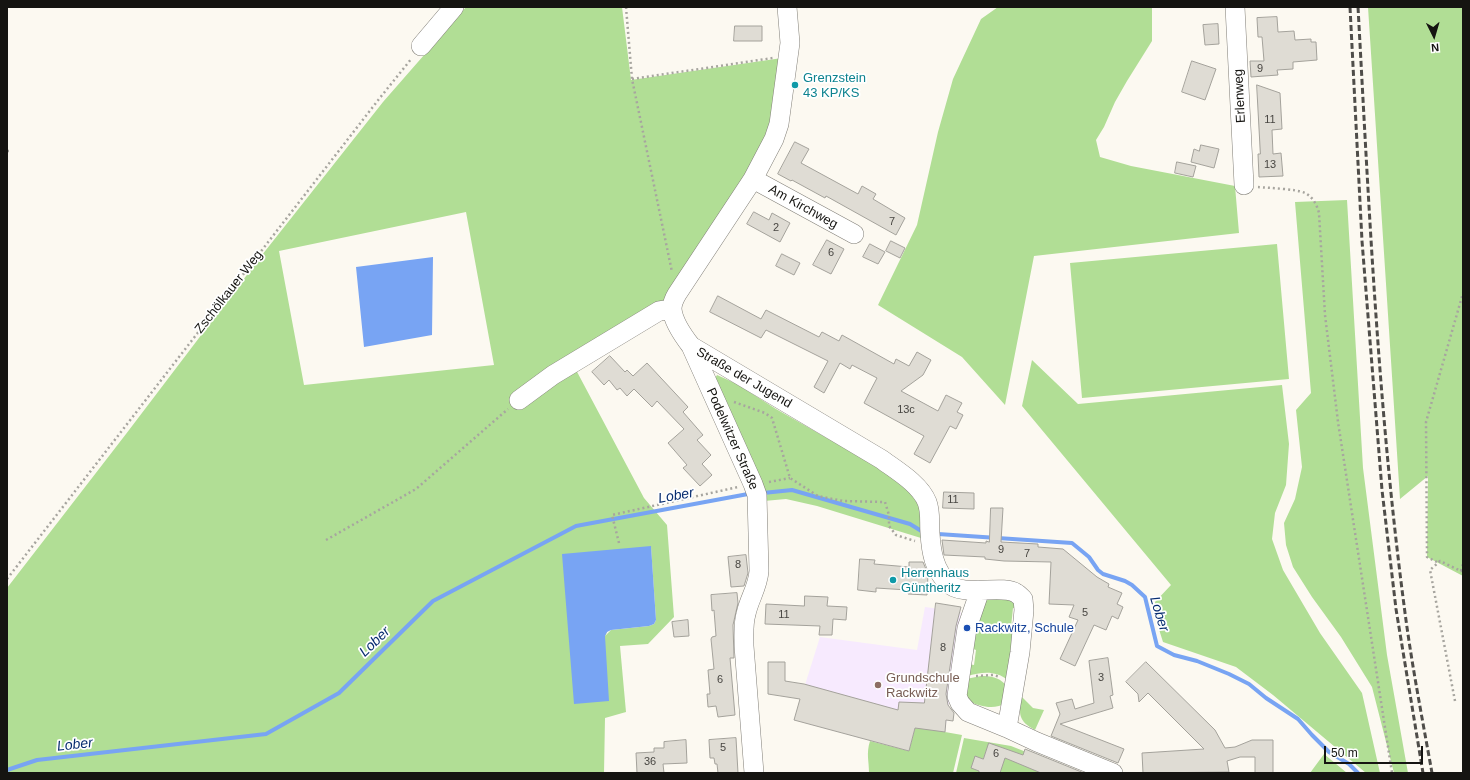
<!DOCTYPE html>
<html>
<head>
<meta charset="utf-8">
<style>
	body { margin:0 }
	#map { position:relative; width:1470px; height:780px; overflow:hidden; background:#fcf9f1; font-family:Helvetica,sans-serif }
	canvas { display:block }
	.frame { position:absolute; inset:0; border:8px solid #151411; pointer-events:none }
	.north { position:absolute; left:1414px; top:16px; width:40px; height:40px; -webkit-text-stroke:3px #fff; paint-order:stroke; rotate:175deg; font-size:11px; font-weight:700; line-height:16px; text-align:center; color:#151411 }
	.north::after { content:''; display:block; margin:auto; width:14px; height:18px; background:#151411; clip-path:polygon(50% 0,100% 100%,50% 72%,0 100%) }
	.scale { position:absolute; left:1324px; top:746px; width:99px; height:18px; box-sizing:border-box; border:2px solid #151411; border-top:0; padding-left:5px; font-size:12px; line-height:14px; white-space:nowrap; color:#151411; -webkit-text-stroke:3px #fff; paint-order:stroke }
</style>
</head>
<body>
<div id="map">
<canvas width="1470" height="780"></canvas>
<div class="frame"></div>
<div class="north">N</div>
<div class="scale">50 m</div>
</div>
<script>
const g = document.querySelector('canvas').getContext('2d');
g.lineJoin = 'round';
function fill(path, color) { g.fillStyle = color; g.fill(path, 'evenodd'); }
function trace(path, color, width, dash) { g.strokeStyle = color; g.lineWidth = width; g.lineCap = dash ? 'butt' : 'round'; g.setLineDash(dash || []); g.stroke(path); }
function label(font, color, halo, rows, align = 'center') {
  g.font = font + ' Helvetica,sans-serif'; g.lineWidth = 3.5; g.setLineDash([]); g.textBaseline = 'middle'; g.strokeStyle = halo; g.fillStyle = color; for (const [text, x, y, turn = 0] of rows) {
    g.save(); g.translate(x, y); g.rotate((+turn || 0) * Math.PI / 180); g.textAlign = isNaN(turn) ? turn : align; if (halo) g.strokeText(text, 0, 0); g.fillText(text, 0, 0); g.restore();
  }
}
const education = new Path2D(`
	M925,607L961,612L945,732L909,751L794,720L820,637L917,650Z`);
const green = new Path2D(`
	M466,7H622L631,80L782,58L768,141L670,299L575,368L644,498L667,525L674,617L648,644L620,646L626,712L605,718L604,773H7V588L126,434L262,255L383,102ZM466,212L494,365L304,385L279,251ZM651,547L656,620L654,624L649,626L611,630L605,636Z
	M998,7H1152V41L1127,81L1115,102L1104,127L1096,140L1100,157L1131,166L1235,186L1239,233L1034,256L1005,405L962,357L878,305L917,225L938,132L953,79L981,19Z
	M1368,7H1463V576L1427,557L1428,476L1400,499Z
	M1347,200L1363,468L1387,655L1408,773H1394L1372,687L1341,637L1312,597L1293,567L1286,545L1284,523L1295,499L1302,467L1296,410L1311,393L1295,202Z
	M1277,244L1289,379L1082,398L1070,263Z
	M1032,360L1078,404L1282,385L1289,444L1286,485L1275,513L1272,539L1283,570L1320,633L1362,693L1380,773H1366L1273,695L1236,667L1163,642L1157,623L1155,602L1171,585L1022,406Z
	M717,375L737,384L776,409L869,462L901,482L917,500L923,519L921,538L817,506L786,499L764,501L714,380Z
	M1008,596L1018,608H1013L1011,627L1017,628L1008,680C995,670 982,672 967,676L968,664L974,665L976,650L970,648L987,597Z
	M981,676C991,676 998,677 1005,684L1006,703C995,710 980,707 969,701L965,690L966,679Z
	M1021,696L1033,708L1044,710L1035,730C1018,721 1019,714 1021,696Z
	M917,720L945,732L962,735L953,773H869C869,760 866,754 870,741L909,751Z
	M964,738L1011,746L1079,773H956Z
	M1324,754L1347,773H1310Z`);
const water = new Path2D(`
	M433,257L432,335L364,347L356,267Z
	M651,546L656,620L654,624L649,626L611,630L607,632L605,636L609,701L574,704L562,554Z`);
const stream = new Path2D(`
	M763,493L792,490L910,524L923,532
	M938,534L1072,543L1089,557L1098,570L1103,574L1125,581L1132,585L1145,597L1157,646L1174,655L1197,661L1229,674L1249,684L1266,698L1298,719L1312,735L1329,752L1349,764L1358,773
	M7,770L37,760L266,734L339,693L433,601L576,526L748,494`);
const building = new Path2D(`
	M1277,17L1278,32L1294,31L1295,40L1311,39V42H1316L1317,60L1293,62V69L1277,70L1278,75L1251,77L1250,61H1264L1262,37H1258L1257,18Z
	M1218,24L1219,44L1205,45L1203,25Z
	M735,26H762V41H734Z
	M1192,61L1216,69L1205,100L1182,92Z
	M1257,85L1280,93L1282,129L1272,130L1273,154L1281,153L1283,176L1259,177L1258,154H1260Z
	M795,142L809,149L801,163L858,194L862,186L876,194L873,199L905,218L896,235L826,196L825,198L792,180L791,181L778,174Z
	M1201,145L1219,149L1214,168L1191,162L1194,149L1199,151Z
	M1177,162L1196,166L1193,177L1175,173Z
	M754,212L769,220L772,213L790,223L780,242L747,224Z
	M827,240L844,249L831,274L813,265Z
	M891,241L905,248L900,258L886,251Z
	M870,244L885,252L878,264L863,257Z
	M782,254L800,263L794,275L776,266Z
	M718,296L761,319L766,310L819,337L822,332L839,341L842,335L894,364L896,359L909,366L917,352L931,360L923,375L901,391L938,411L946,395L962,403L957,412L963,415L956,429L950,426L930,463L914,454L924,436L864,403L877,378L852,365L850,369L840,363L824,393L814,387L828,361L766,330L761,338L710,312Z
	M610,356L625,372L627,370L633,376L647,363L688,407L683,412L703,435L697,440L711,455L702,464L712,475L700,486L683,468L687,465L668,443L684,429L657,401L652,407L634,389L627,396L620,388L617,390L609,380L604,385L592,372Z
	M944,492L974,493V509L943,508Z
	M991,508H1003L1001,542L1038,544V547L1063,549L1097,577L1109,584L1108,587L1122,593L1117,604L1123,607L1118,619L1112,616L1106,630L1094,625L1075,666L1060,659L1078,620L1069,617L1074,605L1049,604L1051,562L1004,561L985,559V557L944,555L942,540L986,543V541L989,542Z
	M746,555L748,573L744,586L731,587L728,557Z
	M860,559L875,560L874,564L909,567V562H923L928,574L927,595L908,594V590L876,588V592L858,590Z
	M737,593L738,603L733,625L734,658H730L735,715L718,717L716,706L708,707L707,694H710L708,670L714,669L711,639L712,637L716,636L714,610L712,611L711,595Z
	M805,596L828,597L827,606L847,607L846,620L833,619L832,635H819L820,626L765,624L766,604L804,606Z
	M936,603L961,607L956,626L946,694L948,705L954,713L953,721L946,720L945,732L915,728L909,751L794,720L800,699L768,694V662H785V681L804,684L898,710L899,702L924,703Z
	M688,620L689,636L674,637L672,622Z
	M1108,658L1113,695L1110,696L1113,708L1060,724L1124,749L1118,763L1051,736L1060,714L1056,703L1072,699L1075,709L1094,703L1089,661Z
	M1146,662L1215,730L1225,748L1235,747L1252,740H1273V773H1255V757H1240L1227,761L1229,772L1143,773L1142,753L1204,749L1148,693L1139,702L1138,694L1126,682Z
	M736,738L738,773H718L717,764H715L714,758H710L709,740Z
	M686,740L687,763L663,764L664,773H637L636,753L654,752V748H664V742Z
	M989,743L1023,755L1025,749L1084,773H1041L1005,758L1000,773H979V771L971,768L975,756L983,759Z`);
const path = new Path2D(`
	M626,7L632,79L672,272
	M632,79L773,58
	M7,151H12
	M1258,187C1269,188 1297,189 1305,193C1313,197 1317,205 1319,213L1325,315L1338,422L1392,773
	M734,402L765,413L772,418L790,478L818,496L843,501L885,502L889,515V526L896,535L915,541
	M769,482L790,478
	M326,540L416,489L508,409
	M619,543L612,515L738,487
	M1437,562L1427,557L1426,422L1463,293
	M7,579L379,99L412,58
	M976,676L993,675L1000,677
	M1455,701L1430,570L1440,561L1461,571L1463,564`);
const minor = new Path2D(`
	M787,7L790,43L779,124L774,139L753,179L677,294C674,299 672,304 672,309C673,321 684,337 691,346L881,459C896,470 920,484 927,502C931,512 929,522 930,533C931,551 934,570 948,583C962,598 1002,584 1016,593C1018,594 1021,597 1023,599L1024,610L1020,652L1007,728L1037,742L1113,773
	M1235,7L1244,185
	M421,46L454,7
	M753,179L854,234
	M691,346L753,484L757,495L759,571C758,587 749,599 746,614C743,624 744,635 744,646L754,773
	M519,400L553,375L659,311L672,309
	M978,590V596L967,628L957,696L960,703L968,712L1007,728`);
const rail = new Path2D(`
	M1350,7L1362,241L1382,490L1396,609L1423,773
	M1358,7C1369,207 1378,407 1404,605C1411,661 1422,717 1432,773`);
const markers = [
	[795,85,4,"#0f9aa8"],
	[893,580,4,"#0f9aa8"],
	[967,628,4,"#1a4fb4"],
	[878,685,4,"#8d6e63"]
];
const numberNames = [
	["9",1260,69],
	["11",1270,120],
	["13",1270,165],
	["7",892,222],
	["2",776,228],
	["6",831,253],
	["13c",906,410],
	["11",953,500],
	["9",1001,550],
	["7",1027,554],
	["8",738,565],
	["5",1085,613],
	["11",784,615],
	["8",943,648],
	["3",1101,678],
	["6",720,680],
	["5",723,748],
	["6",996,754],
	["36",650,762]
];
const cultureNames = [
	["Grenzstein",803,78],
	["43 KP/KS",803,93],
	["Herrenhaus",901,573],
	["Güntheritz",901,588]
];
const streetNames = [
	["Erlenweg",1240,96,-93],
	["Am Kirchweg",803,207,29],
	["Zschölkauer Weg",229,292,-52],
	["Straße der Jugend",744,378,30],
	["Podelwitzer Straße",732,439,66]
];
const transitNames = [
	["Rackwitz, Schule",975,628]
];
const educationNames = [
	["Grundschule",886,678],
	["Rackwitz",886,693]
];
const waterNames = [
	["Lober",676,496,-10],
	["Lober",1159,614,73],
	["Lober",375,642,-44],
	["Lober",75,745,-6]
];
fill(education, '#f7eafe');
fill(green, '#b1de95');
fill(water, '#78a4f3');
trace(stream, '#78a4f3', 4);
fill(building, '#dfdcd4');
trace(building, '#a4a29b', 1);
trace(minor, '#807e77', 20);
trace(path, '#a7a59f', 2.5, [2, 3]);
trace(minor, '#fff', 19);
trace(rail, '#4f4d49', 3, [6, 3]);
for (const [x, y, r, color] of markers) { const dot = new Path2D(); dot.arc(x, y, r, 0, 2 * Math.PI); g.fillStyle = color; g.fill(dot); trace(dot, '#fff', 1.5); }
label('11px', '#484642', null, numberNames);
label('13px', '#0d838f', '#fff', cultureNames, 'left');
label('13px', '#151411', '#fff', streetNames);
label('13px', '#164399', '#fff', transitNames, 'left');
label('13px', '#785e54', '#fff', educationNames, 'left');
label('italic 14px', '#082d70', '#fff', waterNames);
</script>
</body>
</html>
